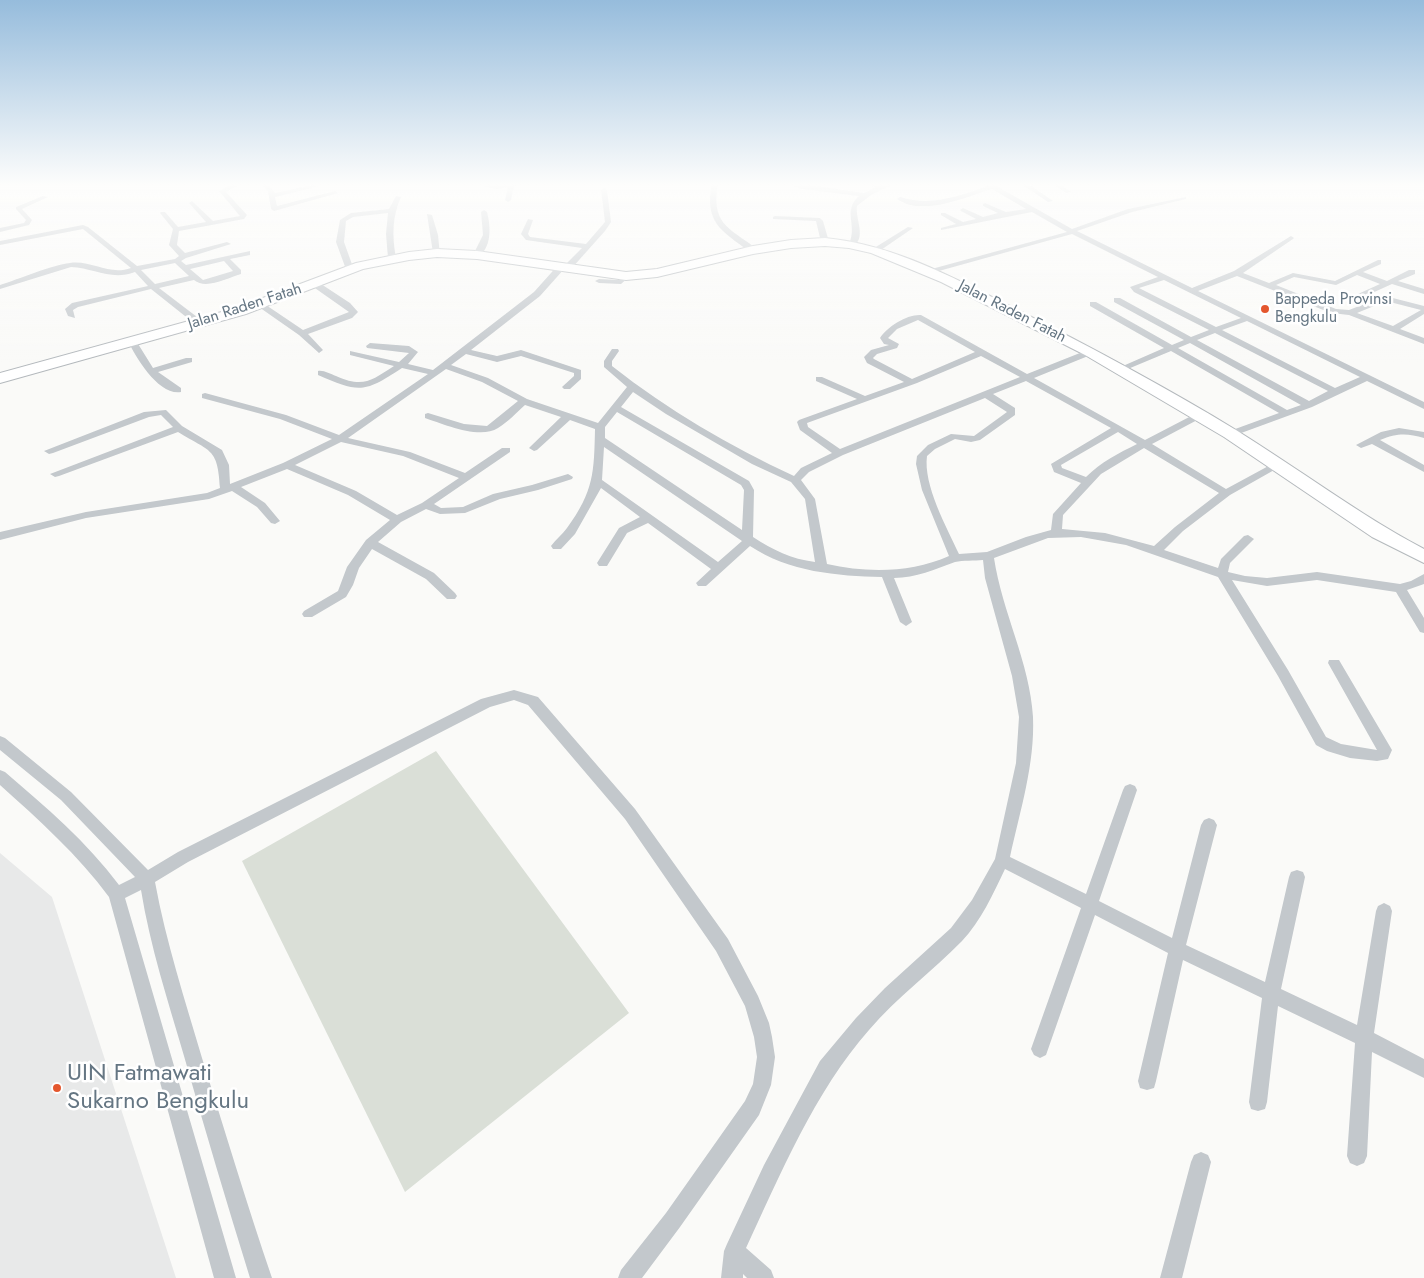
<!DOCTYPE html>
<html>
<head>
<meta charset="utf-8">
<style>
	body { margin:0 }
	canvas { display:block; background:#fafaf8 }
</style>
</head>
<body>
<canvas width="1424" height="1278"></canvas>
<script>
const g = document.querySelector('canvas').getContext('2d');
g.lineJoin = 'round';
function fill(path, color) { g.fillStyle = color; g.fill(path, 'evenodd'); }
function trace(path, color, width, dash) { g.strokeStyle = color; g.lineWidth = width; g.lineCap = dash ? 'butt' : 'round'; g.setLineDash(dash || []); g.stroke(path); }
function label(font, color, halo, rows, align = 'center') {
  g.font = font + ' Jost,sans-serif'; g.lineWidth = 5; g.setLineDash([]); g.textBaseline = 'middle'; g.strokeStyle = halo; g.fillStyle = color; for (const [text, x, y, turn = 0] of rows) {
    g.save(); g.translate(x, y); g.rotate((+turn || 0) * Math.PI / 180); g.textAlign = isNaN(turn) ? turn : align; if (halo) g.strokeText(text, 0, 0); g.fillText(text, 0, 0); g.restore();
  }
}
const built = new Path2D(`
	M0,853L52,897L176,1278H0Z`);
const green = new Path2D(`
	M436,751L629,1013L405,1192L242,861Z`);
const minor = new Path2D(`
	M234,183H242L226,192L247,215L244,219L179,231L177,245L185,253L227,242L231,244L186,258L181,261L186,265L250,251V255L230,259L241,270V274C227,278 206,290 194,280L159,288L201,320V324H195L151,289L78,307L73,310L75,318L68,316L65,309L72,303L148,286L135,272C111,281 94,268 71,267L0,289V285C19,279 52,265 70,263C92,260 109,276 131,268L83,229L0,245V241L83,225L88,227L137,266L175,259L179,256L169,245L173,229L160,213L161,212H165L178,227L206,222L189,203L192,201L213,221L240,216L219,191ZM224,261L233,271L203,280L190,269ZM175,263L189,276L155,284L141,270Z
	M260,183H266L275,193L322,183H332L275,197L277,206L335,191L338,193L274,211L271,209L268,191Z
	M471,183L496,185L527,183L514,186L511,200L508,202L505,200L508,187L496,189Z
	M712,183H718C711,223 727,227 756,248V252H750C721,230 704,223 712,183Z
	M794,183L864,193L876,187L858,183H896L871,195L857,206C855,219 867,238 853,246L849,244C858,225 842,211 859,196L802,189L794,186Z
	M984,183H991L1072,229L1128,209L1186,197V199L1132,212L1077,231L1192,288L1234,271L1291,236L1294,238L1293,239L1243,273L1269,283L1293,273L1335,281L1378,260H1381V264L1363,272L1387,281L1409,270H1415V274L1398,281L1424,289V294L1392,284L1350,303H1347V299L1380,284L1357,275L1336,285L1294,277L1276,285L1336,309L1349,310L1385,296L1424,306V314L1400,329L1424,338V344L1349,315L1331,313L1237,276L1198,291L1424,402V409L1367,381L1312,407L1233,436H1227V432L1279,413L1171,351L1123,371H1117L1116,369L1164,348L1090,306V302H1096L1172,345L1184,340L1114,302V298H1120L1191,337L1209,330L1134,292L1130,287L1158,277L1072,234L928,274V270L1067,232L1032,212L941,230V228L956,224L941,215V213H945L963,222L976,219L961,211L960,210L963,208L983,217L998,213L983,206V204L985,203L1006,212L1026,209L992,189C965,197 923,217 897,199L900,197C933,207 957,196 988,186ZM1164,280L1241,318L1216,327L1139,288ZM1386,301L1421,310L1393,326L1357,313ZM1247,321L1360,377L1335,388L1222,330ZM1215,333L1328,391L1309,401L1197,340ZM1190,343L1301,405L1287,410L1178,348Z
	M1020,183H1027L1053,201L1048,202Z
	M1052,183H1059L1071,192L1066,193Z
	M604,188L607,190L611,222L605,231L571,269L565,268L540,296L471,350L497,356L521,350L581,370V379L570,389H564L562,387L574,376V373L521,356L497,362L466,354L451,365L488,378L527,399L598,423L627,387L604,367V361L612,349H618L619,351L612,361V366C668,410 729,446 794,476L801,468L832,453L800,430L797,422L799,420L857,399L816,381V377H822L865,396L904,382L867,363L864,357L871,350L889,345L884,344L880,338C887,327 907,314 921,315L1027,374L1090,349L1094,352L1093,354L1034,378L1145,440L1195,414H1201V418L1152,444L1226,489L1274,463L1278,462L1283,465L1230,495L1183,531L1164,550L1218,568L1221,559L1244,536L1248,535L1254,539L1230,563L1228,572L1245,576L1267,578L1317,572L1400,584L1411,581L1424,574V584L1407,590L1424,618V633L1420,632L1396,592L1317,580L1267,586L1232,580L1288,670L1326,737L1341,744L1377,750L1328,663L1329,660H1339L1392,750L1388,759L1377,761L1350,758L1327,751L1316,745L1278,676L1218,577L1126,545L1081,537L1048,538L994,558C1002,612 1030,663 1033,717C1035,764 1020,811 1010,857L1086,894L1123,790L1125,786L1130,784L1135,786L1137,790L1099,901L1172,938L1201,825L1204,820L1209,818L1214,820L1217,825L1186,945L1265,982L1289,877L1291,872L1297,870L1303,872L1305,877L1281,989L1357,1025L1376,911L1378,906L1384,903L1390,906L1392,911L1374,1033L1424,1059V1078L1372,1052L1367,1156L1364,1163L1357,1166L1350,1163L1347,1156L1355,1043L1278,1006L1267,1102L1265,1109L1258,1111L1251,1109L1249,1102L1262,998L1183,960L1156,1081L1154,1088L1147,1090L1140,1088L1138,1081L1168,953L1095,915L1046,1055L1040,1058L1034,1055L1031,1049L1081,908L1005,869C993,894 981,921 962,941C932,972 897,997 869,1030C815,1091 780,1175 746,1248L771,1270L774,1278H747L743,1274V1278H721L724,1251L727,1244L764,1165L820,1061L856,1018L885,988L951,928L972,900L995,859L1016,763L1019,717L1012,676L985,578L983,560C974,561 963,560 955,562C935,569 916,578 894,578L912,622L906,626L900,622L882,577C837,576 789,572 750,546L706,586H698L696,583L711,569L648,523L627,533L607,566H599L597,563L619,528L640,517L601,488L575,534L561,549H553L551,546C556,539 562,535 567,528C594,491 594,472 595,429L570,420L537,450L534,451L529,448L531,446L561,417L525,405C517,412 508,422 498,428C480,440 443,424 425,418V414L428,413L464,424L487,426L518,401L482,382L446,369L348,438L410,452L465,473L502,448H510V452L434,504L441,508L463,507L493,494L532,485L568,474L573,477L572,479L538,490L500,499L465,513L440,514L426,509L401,522L378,542L434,573L455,593L457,596L455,599H447L426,579L372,549L359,568L353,585L346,597L312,617H304L302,614L304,611L338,591L347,567L366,540L390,520L348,495L287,469L241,487L265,503L280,521L275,524L271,523L257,507L232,491L209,499L86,518L0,540V532L86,512L207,493L220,488C218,447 210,452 178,432L59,476L55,477L50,474L173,427L161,415L149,417L53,453L49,454L44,451L144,412L166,410L182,426L222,450L229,465L230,484L283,463L332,439L280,419L202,398V394L205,393L286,415L339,435L428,374L402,368C364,393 360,393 318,375V371C324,370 330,374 336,376C363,388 371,381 394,366L350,355V351L399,362L409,353L367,348L366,346L370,343L409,346L418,352L408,364L433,370L534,292L559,264L565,265L582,248L526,240L521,234L528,219L533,220L528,234L530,237L586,244L605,222L601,190ZM918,320L975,352L912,379L874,359L873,358L877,354L897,348L899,344L888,338L897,329ZM981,356L1020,377L840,449L808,427L807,423L917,383ZM1026,381L1111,428L1051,464L1054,472L1081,483L1053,514L1051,530L1026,537L987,552L959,554C947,528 923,485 927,456L935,449L955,439L971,442L980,440L1015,415V408L993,394ZM633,392L666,414L752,464L791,482L805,499L815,562C791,559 773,550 753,537L754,490L749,481L621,407ZM985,398L1007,412L974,436L951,434L928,445L917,456L916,464L922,490L949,556C911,573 867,573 827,564L815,499L801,480L809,472L843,455ZM617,412L741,485L744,490L742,530L605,438V427ZM1118,432L1137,444C1119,453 1101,462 1086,477L1062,468L1061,465ZM341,442L403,456L459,478L422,503L397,515L356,491L295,465ZM604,447L742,541L718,562L602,480ZM1144,448L1219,493L1175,527L1154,546L1105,533L1062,529L1063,515L1101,474Z
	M43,196L48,197L22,209L32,220L29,225L0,232V228L24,223L26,220L16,209V207Z
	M396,196L401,197C392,217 392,236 396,258L392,260L388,258L386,234L388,213L353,217L346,221L344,242L354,270L347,272L336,242L340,220L351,213L389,209Z
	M484,210L487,212C491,227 492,249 477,257L473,255L483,235L481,212Z
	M427,214L432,215L438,235L440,255L433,253Z
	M775,216L820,218L823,221L829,242L825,244L821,242L816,221L773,219V217Z
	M908,227L913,228L878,252L871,250Z
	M623,274L630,276L621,284L599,283L595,281L599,279L619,280Z
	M312,282H318L350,303L358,312L352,318L308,334L323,350L319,353L299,335L256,305L263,303L303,330L349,312L312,286Z
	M129,339H135L153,368L186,358H192V362L158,372L181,388V392C159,396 136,358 128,341Z
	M1399,428L1424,432V438C1407,433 1397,433 1380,440L1424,465V472L1372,444L1361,448L1356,445L1381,432Z
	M514,690L538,697L635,809L728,939L758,996L769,1023L772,1037L775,1057L771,1085L759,1115L680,1227L642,1278H618L621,1270L666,1213L745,1101L753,1084L757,1057L754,1037L745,1006L716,951L625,819L528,705L514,700L490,707L188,862L155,882C166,942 185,1000 202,1058C225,1131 247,1205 272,1278H250C227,1204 205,1130 184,1056C168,1001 150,946 141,890L125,898L236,1278H214L109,897C78,855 39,820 0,785V770L5,772C46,807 87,842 119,885L135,877L61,800L0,750V736L5,738L71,792L148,870L178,852L481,699Z
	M1201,1152L1208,1155L1211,1162L1182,1278H1160L1191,1162L1194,1155Z`);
const trunk = new Path2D(`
	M825,238C891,244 950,276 1008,305C1085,344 1162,385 1236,430C1299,469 1358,514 1424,549V563L1372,537L1224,437L1085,355L941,282L871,253L849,248L825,246L791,248L753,254L657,277L626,280L477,259L437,257L409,260L363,269L246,314L0,383V373L236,308L356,263L409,252L437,249L477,251L626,272L657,269L753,246L791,240Z`);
const markers = [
	[1265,309,5,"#e4572e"],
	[57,1088,5,"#e4572e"]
];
const farPoinames = [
	["Bappeda Provinsi",1275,300],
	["Bengkulu",1275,318]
];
const farStreetnames = [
	["Jalan Raden Fatah",245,307,-18],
	["Jalan Raden Fatah",1012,312,27]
];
const nearPoinames = [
	["UIN Fatmawati",67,1074],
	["Sukarno Bengkulu",67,1102]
];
fill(built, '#e8e9e9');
fill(green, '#dadfd7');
trace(trunk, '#b4b9bd', 2);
fill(minor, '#c3c8cc');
fill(trunk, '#fff');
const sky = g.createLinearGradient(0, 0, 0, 362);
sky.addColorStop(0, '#96bcdc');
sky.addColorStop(0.51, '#fdfdfc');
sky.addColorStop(1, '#fdfdfc00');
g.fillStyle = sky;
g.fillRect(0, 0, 1424, 362);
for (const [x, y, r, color] of markers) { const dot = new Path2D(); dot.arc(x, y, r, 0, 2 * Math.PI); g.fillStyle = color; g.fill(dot); trace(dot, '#fff', 2); }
label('16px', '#657683', '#fff', farPoinames, 'left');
label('16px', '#657683', '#fff', farStreetnames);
label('24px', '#657683', '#fff', nearPoinames, 'left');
</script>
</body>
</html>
